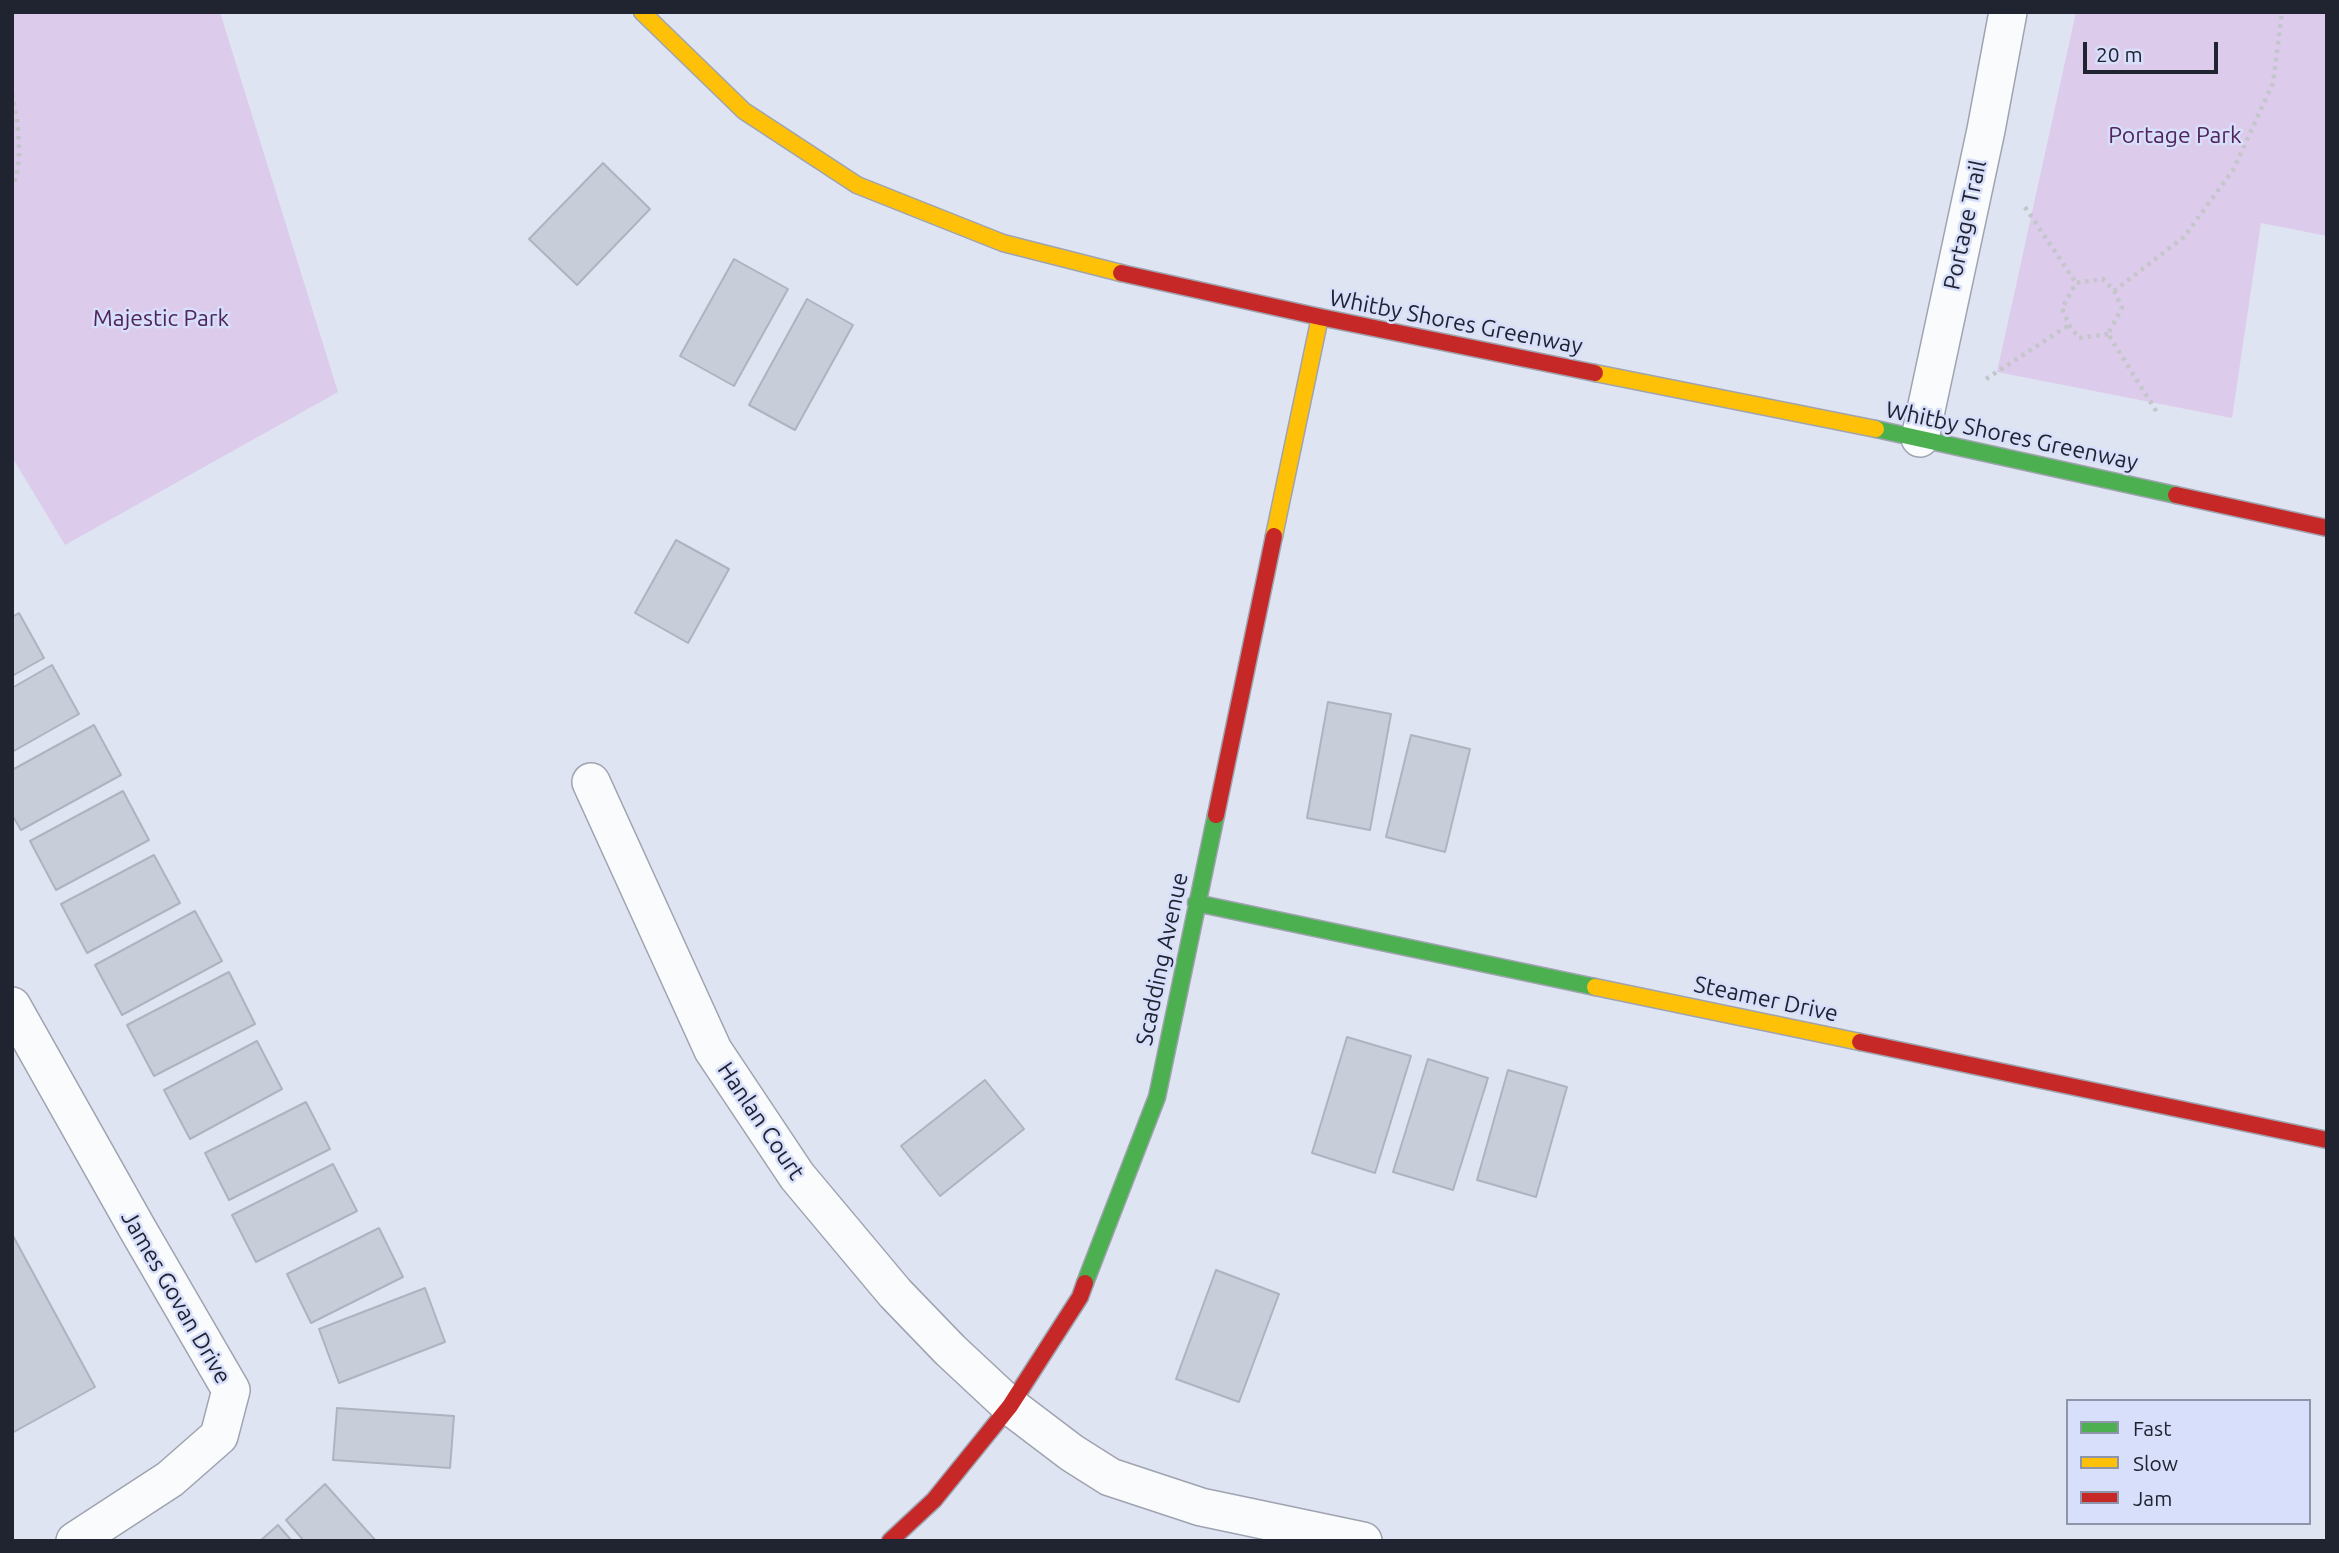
<!DOCTYPE html>
<html>
<head>
<meta charset="utf-8">
<style>
	body { margin:0 }
	#map { position:relative; width:2339px; height:1553px; overflow:hidden; background:#dfe4f3; font-family:Ubuntu,sans-serif }
	canvas { display:block }
	.frame { position:absolute; inset:0; border:14px solid #202330; pointer-events:none }
	.legend { position:absolute; left:2066px; top:1399px; width:245px; height:126px; box-sizing:border-box; background:#d7dffb; border:2px solid #8e94aa; margin:0; padding:9px 12px; list-style:none; font-size:21px; color:#202330 }
	.legend li { display:flex; align-items:center; gap:14px; height:35px }
	.legend b { width:35px; border:2px solid #8e94aa }
	.scale { position:absolute; left:2083px; top:42px; width:135px; height:32px; box-sizing:border-box; border:4px solid #202330; border-top:0; padding-left:9px; font-size:21px; line-height:24px; white-space:nowrap; color:#202330; -webkit-text-stroke:5px #d7dffb; paint-order:stroke }
</style>
</head>
<body>
<div id="map">
<canvas width="2339" height="1553"></canvas>
<div class="frame"></div>
<ul class="legend">
<li><b style="height:9px;background:#4caf50"></b>Fast</li>
<li><b style="height:9px;background:#ffc107"></b>Slow</li>
<li><b style="height:9px;background:#c62828"></b>Jam</li>
</ul>
<div class="scale">20 m</div>
</div>
<script>
const g = document.querySelector('canvas').getContext('2d');
g.lineJoin = 'round';
function fill(path, color) { g.fillStyle = color; g.fill(path, 'evenodd'); }
function trace(path, color, width, dash) { g.strokeStyle = color; g.lineWidth = width; g.lineCap = dash ? 'butt' : 'round'; g.setLineDash(dash || []); g.stroke(path); }
function label(font, color, halo, rows, align = 'center') {
  g.font = font + ' Ubuntu,sans-serif'; g.lineWidth = 5; g.setLineDash([]); g.textBaseline = 'middle'; g.strokeStyle = halo; g.fillStyle = color; for (const [text, x, y, turn = 0] of rows) {
    g.save(); g.translate(x, y); g.rotate((+turn || 0) * Math.PI / 180); g.textAlign = isNaN(turn) ? turn : align; if (halo) g.strokeText(text, 0, 0); g.fillText(text, 0, 0); g.restore();
  }
}
const green = new Path2D(`
	M12,12H220L338,392L65,545L12,457Z
	M2076,12H2327V236L2261,223L2232,418L1997,372Z`);
const building = new Path2D(`
	M603,163L650,209L577,285L529,239Z
	M734,259L788,289L734,386L680,356Z
	M807,299L853,325L795,430L749,405Z
	M676,540L729,569L688,643L635,613Z
	M19,613L44,658L12,676V617Z
	M52,665L79,714L12,752V688Z
	M1328,702L1391,714L1370,830L1307,818Z
	M94,725L121,775L21,830L12,815V770Z
	M1411,735L1470,749L1445,852L1386,837Z
	M123,791L149,840L56,890L30,841Z
	M154,855L180,903L87,953L61,904Z
	M195,911L222,961L122,1015L95,965Z
	M229,972L255,1024L154,1076L127,1025Z
	M1347,1037L1411,1056L1375,1173L1312,1153Z
	M257,1041L282,1089L190,1139L164,1090Z
	M1428,1059L1488,1078L1453,1190L1393,1172Z
	M1508,1070L1567,1087L1536,1197L1477,1180Z
	M985,1080L1024,1129L940,1196L901,1146Z
	M306,1102L330,1149L229,1200L205,1153Z
	M333,1164L357,1211L256,1262L232,1215Z
	M379,1228L403,1277L311,1323L287,1274Z
	M12,1234L95,1387L12,1433Z
	M1216,1270L1279,1294L1239,1402L1176,1379Z
	M425,1288L445,1342L339,1383L319,1329Z
	M337,1408L454,1416L450,1468L333,1460Z
	M325,1484L376,1541H304L286,1520Z
	M278,1525L292,1541H260Z`);
const path = new Path2D(`
	M12,94C18,118 24,166 12,187
	M2025,207L2076,283
	M2114,291L2184,237L2233,170L2273,83L2282,12
	M2108,334L2079,338L2069,325L2062,308L2076,283L2103,279L2114,291L2122,308L2108,334L2158,414
	M1986,379L2069,325`);
const street = new Path2D(`
	M1920,438L1986,130L2008,12
	M591,782L713,1050L797,1176L895,1293L950,1350L1010,1406L1072,1453L1110,1477L1201,1507L1363,1541
	M12,1006L137,1228L231,1390L219,1436L170,1479L75,1541`);
const fast = new Path2D(`
	M1876,429L2176,495
	M1196,903L1595,987
	M1085,1283L1157,1097L1216,815`);
const slow = new Path2D(`
	M642,12L744,111L857,185L1003,243L1121,273
	M1595,373L1876,429
	M1274,536L1320,317
	M1595,987L1860,1042`);
const jam = new Path2D(`
	M1121,273L1320,317L1595,373
	M2176,495L2327,528
	M1216,815L1274,536
	M1860,1042L2327,1140
	M890,1541L934,1500L1010,1406L1080,1297L1085,1283`);
const parkNames = [
	["Portage Park",2175,135],
	["Majestic Park",161,318]
];
const streetNames = [
	["Portage Trail",1965,225,-78],
	["Whitby Shores Greenway",1456,322,11],
	["Whitby Shores Greenway",2012,436,12],
	["Scadding Avenue",1162,959,-78],
	["Steamer Drive",1766,999,12],
	["Hanlan Court",761,1121,56],
	["James Govan Drive",176,1297,60]
];
fill(green, '#dccbea');
fill(building, '#c7ced9');
trace(building, '#adb4c0', 2);
trace(street, '#9fa3af', 40);
trace(fast, '#9fa3af', 19);
trace(slow, '#9fa3af', 19);
trace(jam, '#9fa3af', 19);
trace(path, '#c4c6cb', 4.5, [3.5, 5]);
trace(street, '#fafbfd', 37);
trace(fast, '#4caf50', 16);
trace(slow, '#ffc107', 16);
trace(jam, '#c62828', 16);
label('23px', '#51245c', '#d7dffb', parkNames);
label('23px', '#202330', '#d7dffb', streetNames);
</script>
</body>
</html>
